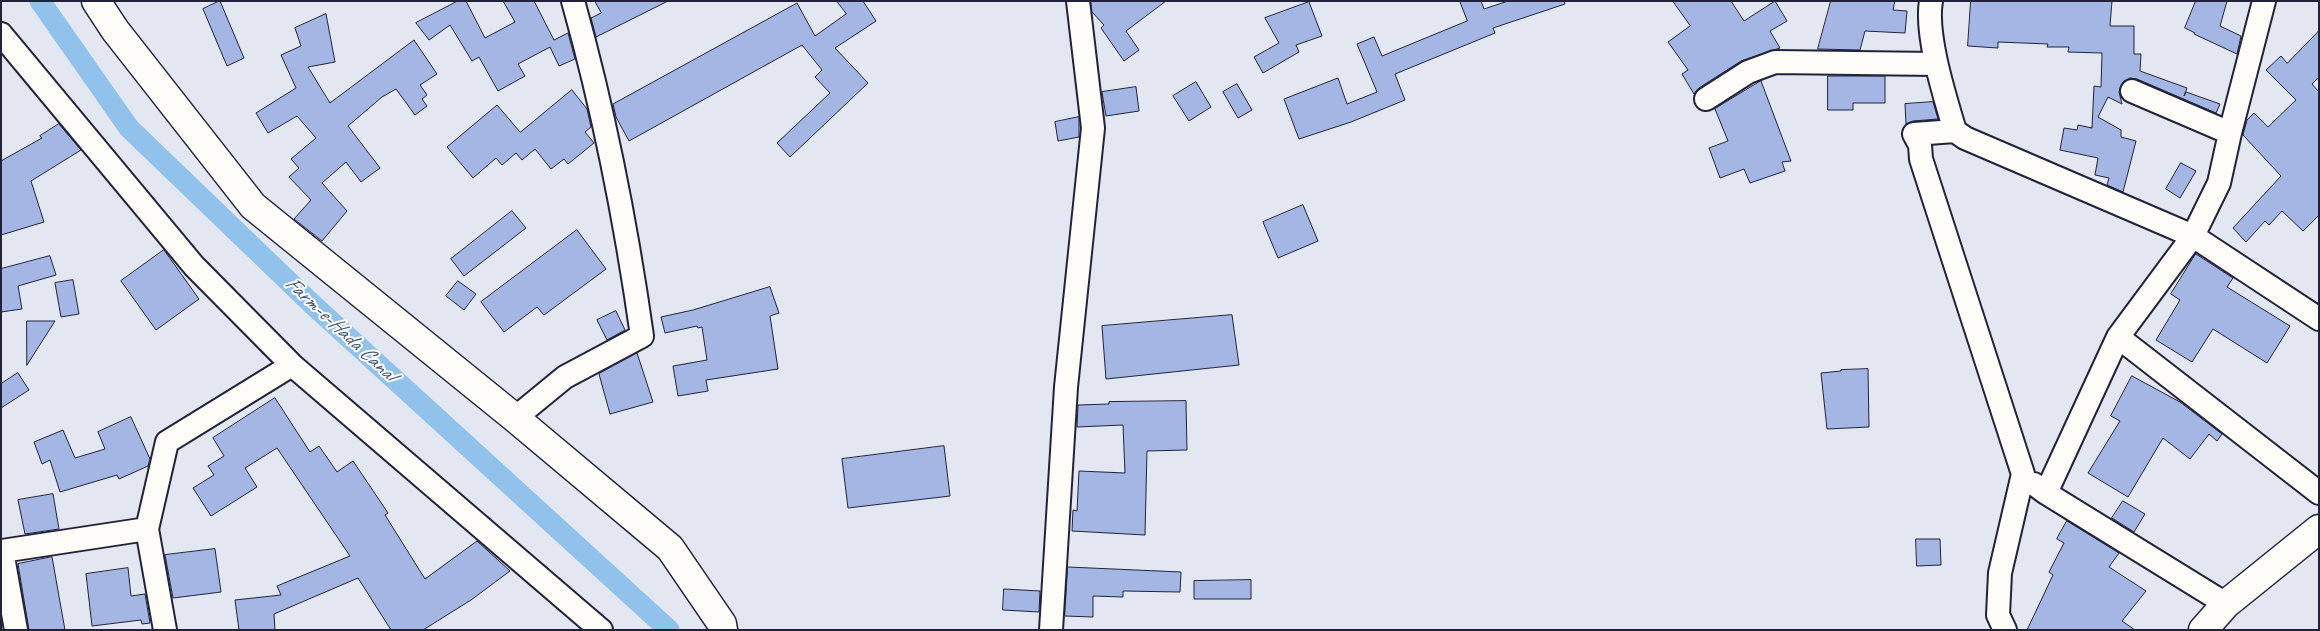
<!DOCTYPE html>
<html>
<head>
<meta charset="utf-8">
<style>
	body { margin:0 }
	#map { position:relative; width:2320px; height:631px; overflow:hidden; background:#e2e7f1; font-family:Caveat,sans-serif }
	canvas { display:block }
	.frame { position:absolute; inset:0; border:2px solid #22223b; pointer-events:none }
</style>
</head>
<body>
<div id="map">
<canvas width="2320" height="631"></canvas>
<div class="frame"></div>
</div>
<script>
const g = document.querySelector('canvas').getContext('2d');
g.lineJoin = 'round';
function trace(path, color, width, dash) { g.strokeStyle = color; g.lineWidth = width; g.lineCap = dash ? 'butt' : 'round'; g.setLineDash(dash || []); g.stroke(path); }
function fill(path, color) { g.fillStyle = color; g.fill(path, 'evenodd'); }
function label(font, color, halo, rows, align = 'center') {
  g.font = font + ' Caveat,sans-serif'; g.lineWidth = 4; g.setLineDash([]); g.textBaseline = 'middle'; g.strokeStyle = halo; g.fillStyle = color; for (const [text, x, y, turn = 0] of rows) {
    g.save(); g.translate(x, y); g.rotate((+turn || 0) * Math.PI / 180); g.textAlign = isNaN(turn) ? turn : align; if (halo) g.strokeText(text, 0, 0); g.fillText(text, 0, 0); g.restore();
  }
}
const canal = new Path2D(`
	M40,1L129,128L312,304L669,630`);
const building = new Path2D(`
	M220,1L244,58L227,66L203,9Z
	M458,1H466L485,38L515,22L503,1H534L554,40L568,33L575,59L559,66L550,47L518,64L525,76L498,91L479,57L472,61L450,25L429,40L416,23Z
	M595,1H668L596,37L591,18L601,13Z
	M837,1H863L876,21L835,48L868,83L790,157L777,143L830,93L815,77L822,70L802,45L629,141L616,117L613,104L797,3L815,36L846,14Z
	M1091,1H1166L1126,31L1139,50L1124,61L1101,28L1104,25L1092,12Z
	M1460,1H1481L1484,9L1508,1H1564L1565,4L1493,28L1495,33L1395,74L1405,100L1351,122L1299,139L1284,99L1338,78L1347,104L1377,92L1357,44L1374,37L1382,56L1467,21Z
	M1673,1H1731L1744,21L1775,1L1787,21L1770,31L1780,48L1741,61L1699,88L1694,94L1682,74L1688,70L1668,42L1690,26Z
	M1831,1H1895L1893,10L1907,11L1905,33L1865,31L1860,50L1818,49Z
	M1971,1H2112L2110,26H2134V54H2141L2140,71L2187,88L2184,96L2186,92L2220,104L2216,113L2137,79L2130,78L2124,81L2119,92L2122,104L2108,97L2098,117L2121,130V137L2136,141L2123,192L2107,185L2109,178L2095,175L2098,158L2060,150L2064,128L2077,130L2078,125L2092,128L2094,86L2101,87L2102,53L2068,52L2069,47H2047L2048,44L1998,42V48L1968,46Z
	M2196,1H2227L2220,26L2241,36L2237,54L2194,34L2195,33L2185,28Z
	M1309,2L1322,36L1296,45L1299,52L1263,73L1254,57L1279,43L1265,18Z
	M326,14L335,62L308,67L330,103L414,40L437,74L420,85L427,95L422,99L427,106L415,115L396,89L382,97L348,126L380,168L361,182L346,162L322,183L347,211L322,241L294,219L311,200L289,177L299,168L291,159L316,138L297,116L268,133L256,113L296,88L281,55L301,46L295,28Z
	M2319,31V77L2312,84L2319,92V215L2303,231L2282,211L2269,225L2265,221L2246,242L2233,228L2281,176L2243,135L2247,120L2254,113L2268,127L2296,100L2266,70L2281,56L2287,63Z
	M1828,76H1885V103H1853V110H1828Z
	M1761,81L1791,161L1782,162L1785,171L1750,183L1744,169L1720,178L1709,148L1728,141L1715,109Z
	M1196,82L1211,107L1189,121L1173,96Z
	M1237,84L1252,110L1238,118L1223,92Z
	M1136,87L1139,111L1106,116L1102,92Z
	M572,90L587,109L591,127L585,132L594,143L568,164L564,159L551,169L535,149L522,160L516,153L502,165L496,158L473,178L447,147L497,105L520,132Z
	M1933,102L1938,119L1913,121L1906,124L1905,104Z
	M1079,117V137L1058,141L1055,122Z
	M59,124L81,150L31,181L44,222L1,235V161L42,138L40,136Z
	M2181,163L2196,171L2180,198L2166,189Z
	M1303,205L1318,241L1278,258L1263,222Z
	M512,211L526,228L464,276L451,259Z
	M577,230L606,269L544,315L537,307L504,332L481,302Z
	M164,250L199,299L156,330L121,281Z
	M2196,254L2233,278L2227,287L2290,326L2267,363L2213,329L2192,362L2156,340L2180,300L2171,294Z
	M50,256L56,275L18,286L22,309L1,312V269Z
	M73,280L79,314L61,317L55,283Z
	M458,281L476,294L464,310L446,296Z
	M770,287L779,313L770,316L778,369L706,380L708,391L678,396L673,366L707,360L702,327L698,328L697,326L665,333L661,317L693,310Z
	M616,311L625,330L607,340L597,320Z
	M1232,315L1239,365L1106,379L1102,326Z
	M27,321H55L27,365Z
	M637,353L653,402L610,414L599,374Z
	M1868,369L1869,427L1827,429L1821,373L1841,371V370Z
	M18,373L29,390L1,408V384Z
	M2132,376L2180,402L2222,434L2217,441L2209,434L2190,459L2163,438L2128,497L2088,473L2120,421L2111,416Z
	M275,398L310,452L319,446L337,472L353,461L388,513L385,515L425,579L477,541L510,571L471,600L423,630H391L358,578L274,614L275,630H239L235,600L281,595L277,586L350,556L277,448L245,468L257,487L211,516L193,488L214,475L208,466L224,456L213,438Z
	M1186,401L1187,450L1147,451L1145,535L1072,531L1073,510L1077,511L1079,471L1125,473L1123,425L1077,427L1078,405L1109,404V402Z
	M131,417L150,459L148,466L119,479L117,475L60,492L50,460L42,464L34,442L63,430L75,458L105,449L98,432Z
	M944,446L950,496L848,508L842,459Z
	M53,494L59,529L25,534L18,500Z
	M2123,501L2145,514L2134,532L2112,518Z
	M2067,521L2119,553L2109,567L2146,591L2122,621L2135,630H2027L2053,575L2049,572L2064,543L2057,539Z
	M1916,539H1940L1941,565L1917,566Z
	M215,549L221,592L173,598L165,555Z
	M52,557L65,630H29L18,564Z
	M1068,567L1181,572L1180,592L1123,591V597L1093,596V617L1065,616Z
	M128,568L131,596L145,594L150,623L142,624L141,620L92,626L86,574Z
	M1251,580V599H1194V581Z
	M1004,589L1040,591L1039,612L1003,610Z`);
const minor = new Path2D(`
	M1931,1C1925,35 1945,97 1955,131
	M1,34L194,266L292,365L601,630
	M2132,91L2230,133
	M1706,99L1748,72L1775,62L1936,64
	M2118,337L2319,493
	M515,418L565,377L642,336C626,223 604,111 573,1
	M2034,484L2046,493L2226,604
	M2046,493L2118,337L2193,236L2219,183L2230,133L2264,1
	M16,630L2,551L147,529
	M165,630L147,529L167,442L292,365
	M1051,630L1066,387L1093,128L1078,1
	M2005,630L1998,615L2000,573L2023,474L1921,159L1920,145L1914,134L1955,131L1965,138L2193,236L2319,319`);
const tertiary = new Path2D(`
	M96,1L115,30L253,206L515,418L670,548L722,624L723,630
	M2203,630L2226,604L2319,529`);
const waterNames = [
	["Farm-e-Hada Canal",340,329,43]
];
trace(canal, '#90c2ec', 21);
fill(building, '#a3b6e4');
trace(building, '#22223b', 1);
trace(minor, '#22223b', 26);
trace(tertiary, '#22223b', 31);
trace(minor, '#fdfcf7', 22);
trace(tertiary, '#fdfcf7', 28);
label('italic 21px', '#485a79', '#fdfcf7', waterNames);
</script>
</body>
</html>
